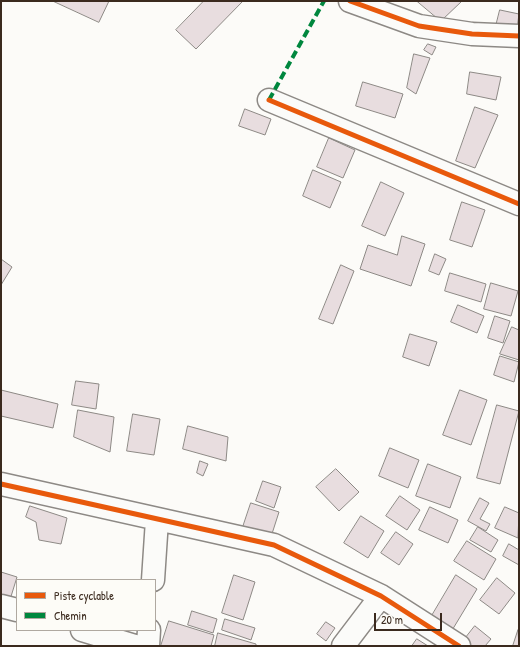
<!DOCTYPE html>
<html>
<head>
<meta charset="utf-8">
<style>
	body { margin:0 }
	#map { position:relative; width:520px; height:647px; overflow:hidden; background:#fcfbf8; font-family:"Patrick Hand",sans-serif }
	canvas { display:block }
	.frame { position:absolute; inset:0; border:2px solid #3b2a1e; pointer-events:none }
	.legend { position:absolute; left:16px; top:579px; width:140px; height:52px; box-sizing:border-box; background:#fdfcf7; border:1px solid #afa8a0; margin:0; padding:5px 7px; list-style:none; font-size:12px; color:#3b2a1e }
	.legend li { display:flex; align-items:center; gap:8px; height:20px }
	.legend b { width:20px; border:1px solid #afa8a0 }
	.scale { position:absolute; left:374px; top:613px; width:68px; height:18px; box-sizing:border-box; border:2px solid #3b2a1e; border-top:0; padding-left:5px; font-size:12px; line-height:14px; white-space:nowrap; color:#3b2a1e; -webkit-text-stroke:3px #fdfcf7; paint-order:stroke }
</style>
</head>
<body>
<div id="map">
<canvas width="520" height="647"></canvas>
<div class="frame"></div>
<ul class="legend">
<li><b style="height:5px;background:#e8590c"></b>Piste cyclable</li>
<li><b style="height:5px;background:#00873e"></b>Chemin</li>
</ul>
<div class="scale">20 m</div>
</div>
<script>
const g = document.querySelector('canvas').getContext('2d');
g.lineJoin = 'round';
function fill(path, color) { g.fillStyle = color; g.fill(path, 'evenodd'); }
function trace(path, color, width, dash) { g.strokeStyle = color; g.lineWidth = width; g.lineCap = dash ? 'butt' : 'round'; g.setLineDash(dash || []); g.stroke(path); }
const building = new Path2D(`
	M53,1H109L99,22Z
	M204,1H243L196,49L176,30Z
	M417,1H462L441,21Z
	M500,10L519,14L517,29L496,26Z
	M428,44L436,47L432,55L424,50Z
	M414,54L430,58L416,94L407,88Z
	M470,72L501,77L496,100L467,94Z
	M363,82L403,94L395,118L356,106Z
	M475,107L498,115L475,168L456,161Z
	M245,109L271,119L265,135L239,126Z
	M329,138L355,150L343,178L317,167Z
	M313,170L341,182L330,208L303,196Z
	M381,182L404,193L385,236L362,226Z
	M462,202L485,210L472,247L450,240Z
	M402,236L425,244L411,286L360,269L368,245L397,255Z
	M435,254L446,259L439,275L429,271Z
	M1,259L12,267L1,285Z
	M341,265L354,271L333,324L319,319Z
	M450,273L486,284L481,302L445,291Z
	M491,283L518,291L511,316L484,309Z
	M458,305L484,316L477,333L451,322Z
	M495,316L510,321L503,343L488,338Z
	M512,327L519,330V360L500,354Z
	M410,334L437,342L429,366L403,357Z
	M500,356L519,362L514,382L494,375Z
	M76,381L99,384L96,409L72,405Z
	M1,390L58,404L53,428L1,416Z
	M460,390L487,400L471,445L443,435Z
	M497,405L519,411L500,484L477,478Z
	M78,410L114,417L110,452L74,437Z
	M133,414L160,419L154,455L127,451Z
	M188,426L228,437L226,461L183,449Z
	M390,448L419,460L408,488L379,476Z
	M200,461L208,464L203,476L197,473Z
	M428,464L461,477L450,508L416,496Z
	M336,469L359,492L339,511L316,487Z
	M263,481L281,487L274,508L256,501Z
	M400,496L420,510L407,530L386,516Z
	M480,498L489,503L480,519L490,524L486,531L468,521Z
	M251,503L279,512L270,540L242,530Z
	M30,506L67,518L61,544L39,540L36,522L26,517Z
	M430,507L458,520L448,543L419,530Z
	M505,507L519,513L518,538L495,528Z
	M361,516L384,531L368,558L344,543Z
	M478,527L498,540L491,552L470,540Z
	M396,532L413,544L399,565L381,553Z
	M467,541L496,559L484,580L454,561Z
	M509,544L519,550V565L503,556Z
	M1,572L17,577L9,603L1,600Z
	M234,575L255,582L243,620L222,613Z
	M456,575L477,589L451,632L430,619Z
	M497,578L515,593L499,614L480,600Z
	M192,611L217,619L213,633L188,625Z
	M225,619L255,628L251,640L222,630Z
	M169,621L214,635L211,646H161Z
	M326,622L335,628L326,641L317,634Z
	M475,626L491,639L485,646H472L464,640Z
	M518,630L519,646H513Z
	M218,633L256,644V646H215Z
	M417,639L428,646H412Z`);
const minor = new Path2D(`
	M350,1L419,26L472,34L519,36
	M269,100L519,204
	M1,484L274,545L381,596L459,646
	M153,580L157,520
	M1,606L17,610
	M82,630L135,646
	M148,646L149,630
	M343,646L381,596`);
const quiet = new Path2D(`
	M269,100L324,1`);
const cycleway = new Path2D(`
	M350,1L419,26L472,34L519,36
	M269,100L519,204
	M1,484L274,545L381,596L459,646`);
fill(building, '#e8dddf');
trace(building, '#8d8985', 1);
trace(minor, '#8d8985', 25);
trace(minor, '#fbfbf9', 22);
trace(quiet, '#00873e', 4, [8, 4]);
trace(cycleway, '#e8590c', 5);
</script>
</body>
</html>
